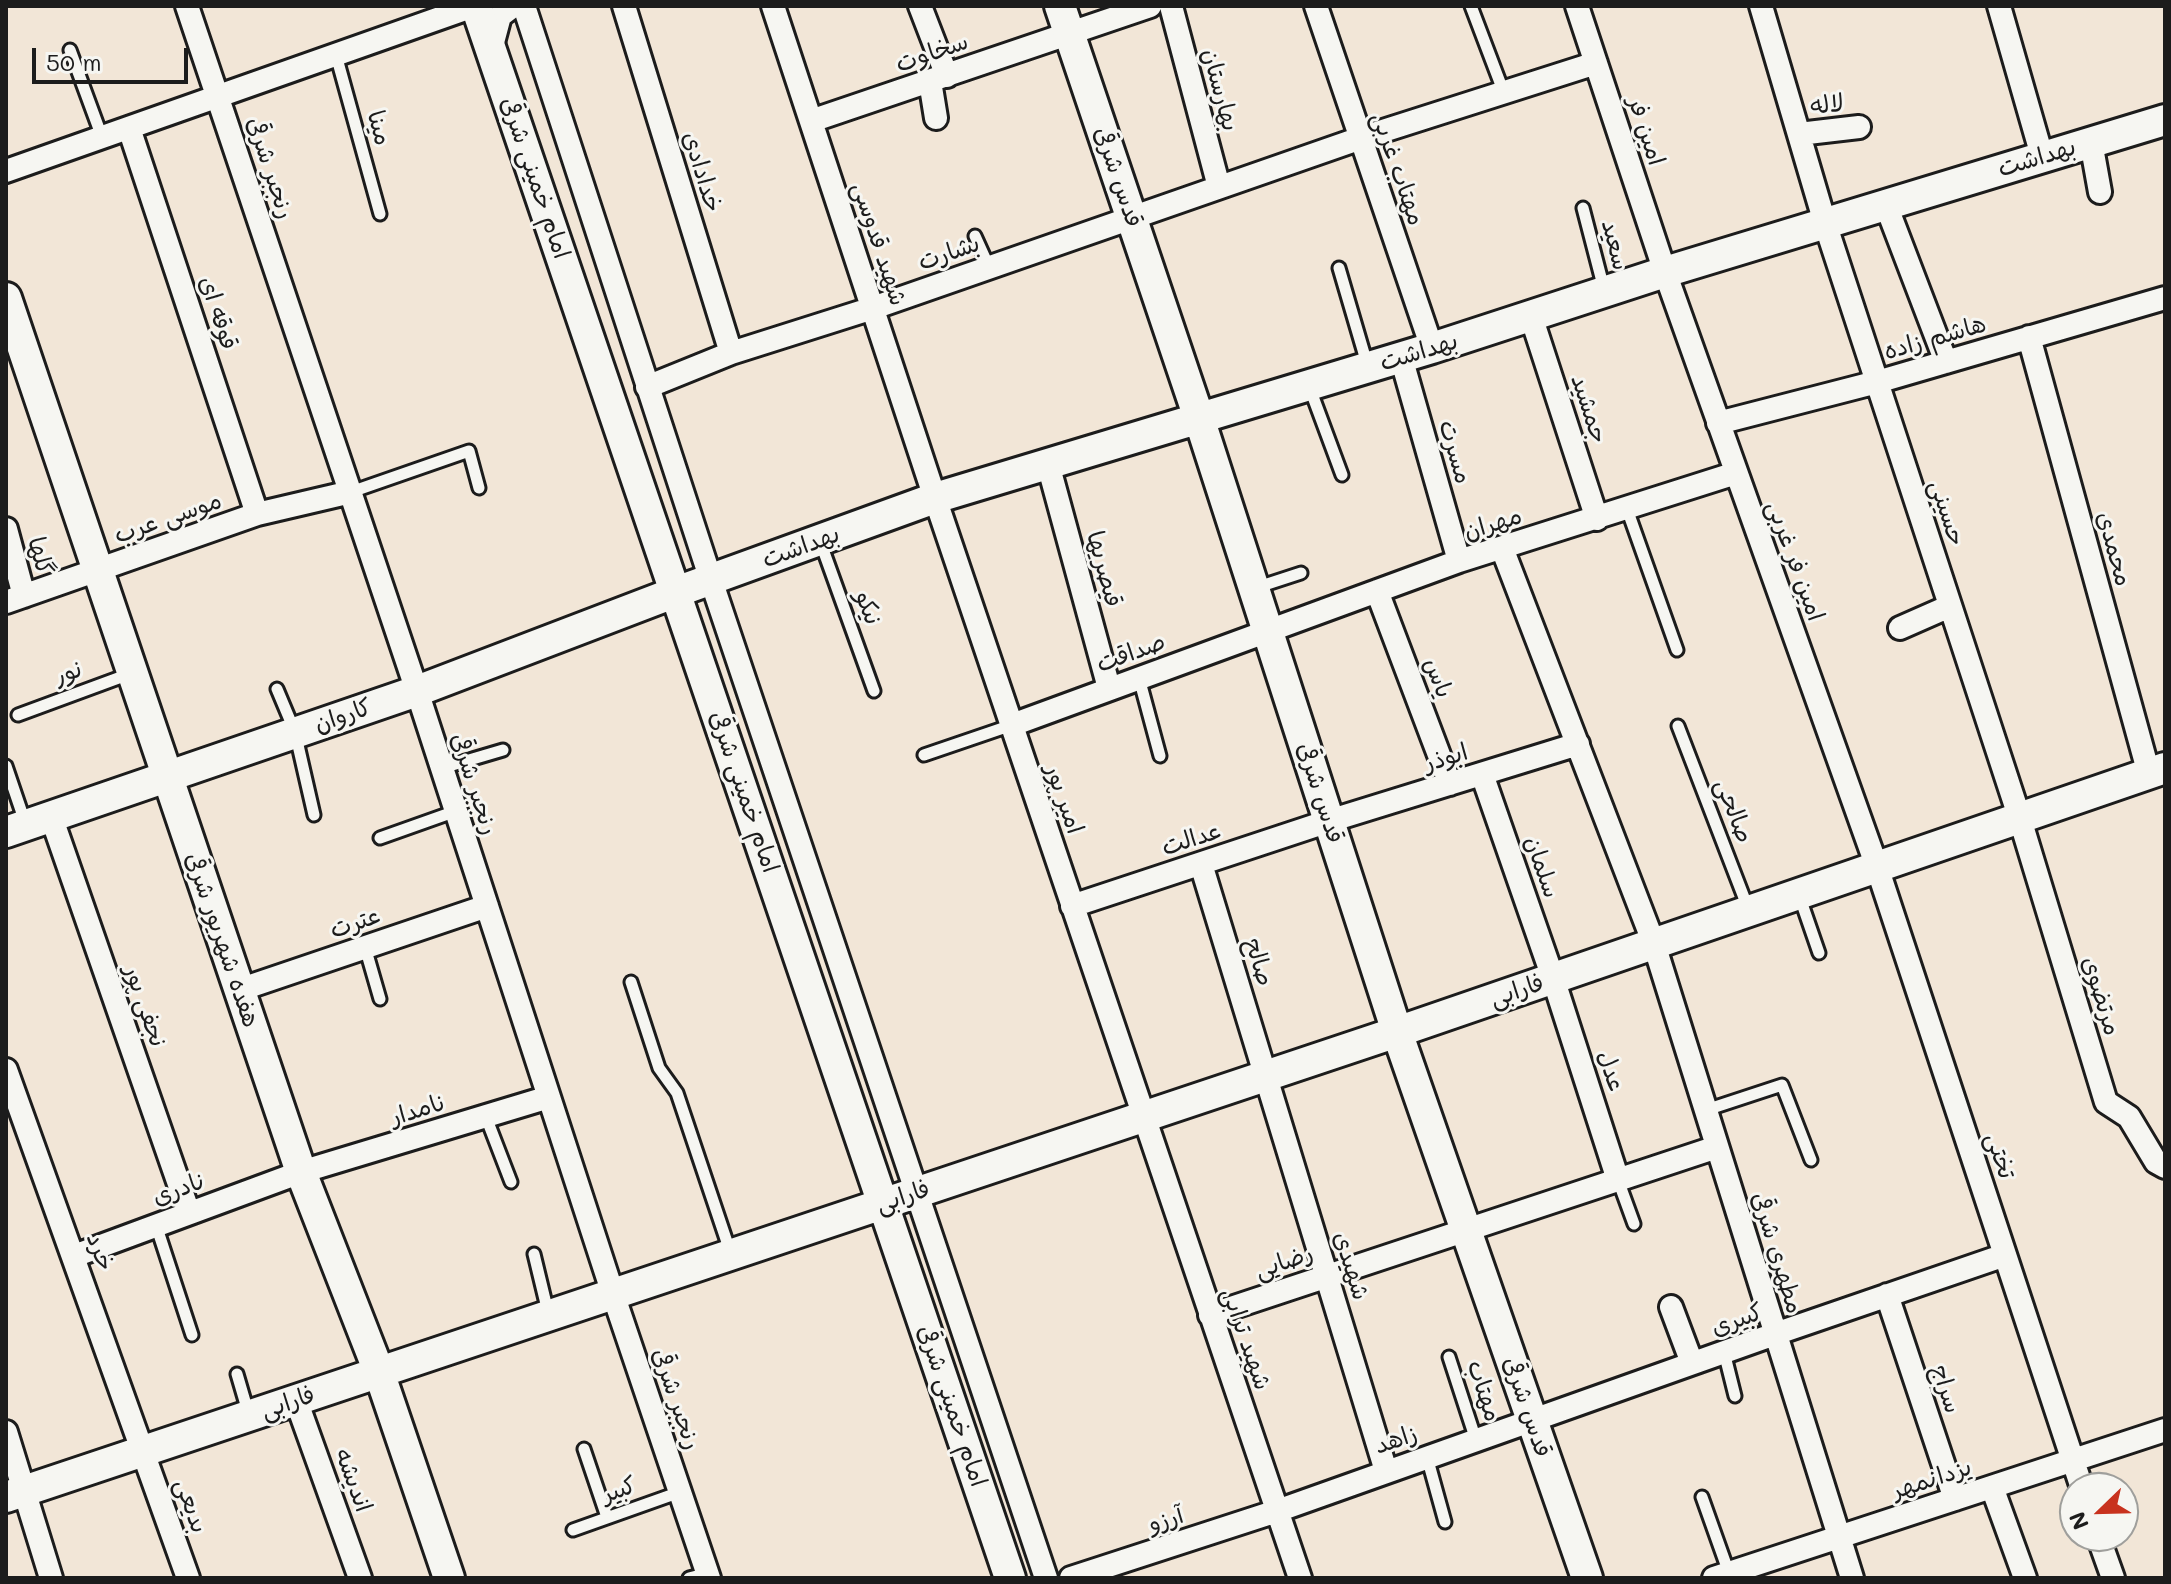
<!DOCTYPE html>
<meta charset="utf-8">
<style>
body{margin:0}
#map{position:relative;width:2171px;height:1584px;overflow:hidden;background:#f2e6d7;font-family:Mali,sans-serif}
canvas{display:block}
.frame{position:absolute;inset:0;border:8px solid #1c1c1c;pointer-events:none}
.north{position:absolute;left:2059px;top:1472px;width:80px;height:80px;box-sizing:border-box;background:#f6f6f2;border:2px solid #9f9f9c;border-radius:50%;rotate:247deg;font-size:22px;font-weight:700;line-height:32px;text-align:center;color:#1c1c1c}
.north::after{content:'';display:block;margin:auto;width:28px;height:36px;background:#c8321e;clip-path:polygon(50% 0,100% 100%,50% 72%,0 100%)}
.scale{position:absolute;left:32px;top:48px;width:156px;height:36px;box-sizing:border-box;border:4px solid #1c1c1c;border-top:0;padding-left:10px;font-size:24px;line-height:28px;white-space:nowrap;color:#1c1c1c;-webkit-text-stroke:6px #f6f6f2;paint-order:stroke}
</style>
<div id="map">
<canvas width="2171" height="1584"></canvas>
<div class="frame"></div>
<div class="north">N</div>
<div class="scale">50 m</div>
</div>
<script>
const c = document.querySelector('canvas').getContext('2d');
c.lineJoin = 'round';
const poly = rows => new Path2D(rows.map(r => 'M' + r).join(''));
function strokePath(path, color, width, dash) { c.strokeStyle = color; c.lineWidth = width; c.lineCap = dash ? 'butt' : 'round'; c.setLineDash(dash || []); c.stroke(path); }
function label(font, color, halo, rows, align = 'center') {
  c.font = font + ' Mali,"Playpen Sans Arabic",sans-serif'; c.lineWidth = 6; c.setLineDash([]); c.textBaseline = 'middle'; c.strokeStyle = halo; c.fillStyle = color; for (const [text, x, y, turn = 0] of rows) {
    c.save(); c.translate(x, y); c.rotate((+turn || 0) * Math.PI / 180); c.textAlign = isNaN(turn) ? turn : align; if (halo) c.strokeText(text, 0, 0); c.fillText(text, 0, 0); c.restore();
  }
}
const lane = poly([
 [1471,6,1504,93],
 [70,50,102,137],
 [336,55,380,214],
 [1583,208,1604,289],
 [975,236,989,267],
 [1339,268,1368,367],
 [1309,386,1342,475],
 [351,492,469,451,479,488],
 [1627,509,1677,650],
 [820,541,874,691],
 [1255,588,1301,573],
 [1139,678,1160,756],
 [277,689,295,732,314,815],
 [18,715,132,673],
 [1678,726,1748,908],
 [924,755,1012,725],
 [6,766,25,822],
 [442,768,503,750],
 [380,838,456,811],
 [1799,895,1819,953],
 [365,947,380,999],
 [631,982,659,1068,677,1093,731,1254],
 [1706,1110,1782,1085,1811,1160],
 [486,1117,511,1182],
 [1618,1180,1634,1224],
 [156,1225,192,1335],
 [534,1254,548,1312],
 [1724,1352,1735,1396],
 [1449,1357,1476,1440],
 [237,1374,249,1415],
 [584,1449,607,1517],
 [1427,1457,1445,1522],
 [1702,1497,1729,1573],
 [573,1530,680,1492],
 [689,1578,708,1573]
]);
const street = poly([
 [187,6,417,691,613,1294,709,1578],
 [524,6,711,580,1046,1578],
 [624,6,731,353],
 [773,6,935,498,1300,1578],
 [920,6,947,76],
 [1171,6,1219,187],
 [1316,6,1432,348],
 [1577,6,1665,272,1877,867,2082,1488],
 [1761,6,1825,223,2020,819,2106,1102,2129,1117,2156,1162,2165,1167],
 [1999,6,2042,156],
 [491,50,500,16,513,6],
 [930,81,936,118],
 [811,121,1150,6],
 [129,128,257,514],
 [1799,134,1859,127],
 [2091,142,2100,192],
 [6,171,474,6],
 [1886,205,1946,362],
 [1531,316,1597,519],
 [2029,337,2149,774],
 [1401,357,1459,561],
 [647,387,731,353,873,308,1361,138,1596,63],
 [1718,423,1877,382,2165,298],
 [1048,464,1109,688],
 [6,529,24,596],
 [1502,548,1654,944,1852,1578],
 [1377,591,1450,784],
 [6,602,257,514,351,492],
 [1900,628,1950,606],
 [1012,725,1459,561,1736,473],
 [1482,774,1553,978,1618,1180],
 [51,816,189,1213],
 [1201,864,1386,1471],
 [1072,906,1329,821,1578,744],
 [239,990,487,906],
 [6,1070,188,1578],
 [74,1256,301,1172,549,1097],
 [1887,1295,1955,1499],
 [1671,1307,1692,1363],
 [1210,1315,1717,1147],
 [296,1400,360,1578],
 [6,1432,51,1578],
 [1992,1487,2025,1578],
 [2098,1536,2113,1578],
 [1071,1578,1277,1511,1775,1334,2005,1255],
 [1714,1578,2165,1430]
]);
const secondary = poly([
 [476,6,1010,1578],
 [1060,6,1199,418,1397,1032,1587,1578],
 [6,298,301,1172,379,1372,449,1578],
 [6,832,417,691,676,592,935,498,1432,348,1665,272,2165,120],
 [6,1497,1397,1032,2165,768]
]);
const streetNames = [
 ["سخاوت",932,53,-19],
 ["بهارستان",1220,90,75],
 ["لاله",1827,105,-6],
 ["مینا",379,128,75],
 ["امین فر",1646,131,72],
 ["بهداشت",2037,158,-17],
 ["رنجبر شرقی",270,168,72],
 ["مهتاب غربی",1398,169,71],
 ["خدادادی",702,172,73],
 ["قدس شرقی",1118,177,71],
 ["امام خمینی شرقی",535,178,71],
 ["شهید قدوسی",879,244,72],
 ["سعید",1615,245,76],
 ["بشارت",949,253,-19],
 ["قوقه ای",218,313,72],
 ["هاشم زاده",1935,338,-16],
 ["بهداشت",1419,352,-17],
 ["جمشید",1589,409,72],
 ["مسرت",1455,452,74],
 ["حسینی",1947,513,72],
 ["موسی عرب",168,518,-19],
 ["مهران",1493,524,-17],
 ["بهداشت",801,547,-20],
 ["محمدی",2114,549,75],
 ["گلها",40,556,75],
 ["امین فر غربی",1795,561,70],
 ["قیصریها",1104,569,75],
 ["نیکو",868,608,70],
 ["صداقت",1131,653,-20],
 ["نور",68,673,-20],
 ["یاس",1438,678,69],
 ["کاروان",343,716,-19],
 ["ابوذر",1446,758,-17],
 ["رنجبر شرقی",474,784,72],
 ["امام خمینی شرقی",744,792,71],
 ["قدس شرقی",1320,793,72],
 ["امیر پور",1064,799,71],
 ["صالحی",1734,811,69],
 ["عدالت",1192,839,-18],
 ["سلمان",1542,867,71],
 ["عترت",355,923,-19],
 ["هفده شهریور شرقی",222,940,71],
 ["صالح",1259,962,73],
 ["فارابی",1517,991,-19],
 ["مرتضوی",2101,996,73],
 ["نجفی پور",145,1006,71],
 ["عدل",1611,1071,72],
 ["نامدار",418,1110,-17],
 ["تختی",2000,1156,72],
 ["نادری",179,1189,-20],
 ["فارابی",903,1197,-19],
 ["خرد",100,1252,70],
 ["مطهری شرقی",1777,1253,73],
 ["رضایی",1284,1262,-19],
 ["شهیدی",1351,1266,73],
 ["کبیری",1737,1320,-20],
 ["شهید ترابی",1246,1339,71],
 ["سراج",1946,1389,72],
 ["مهتاب",1484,1391,72],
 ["رنجبر شرقی",676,1399,71],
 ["فارابی",288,1403,-19],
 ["امام خمینی شرقی",952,1406,71],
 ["قدس شرقی",1527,1407,71],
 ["زاهد",1396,1440,-19],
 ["یزدانمهر",1932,1479,-18],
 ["اندیشه",353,1480,70],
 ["کبیر",619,1490,-19],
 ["بدیعی",191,1506,71],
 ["آرزو",1166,1520,-18]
];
strokePath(lane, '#1c1c1c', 17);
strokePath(street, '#1c1c1c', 28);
strokePath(secondary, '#1c1c1c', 36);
strokePath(lane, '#f6f6f2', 11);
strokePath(street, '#f6f6f2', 22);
strokePath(secondary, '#f6f6f2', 30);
label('24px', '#1c1c1c', '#f6f6f2', streetNames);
</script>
